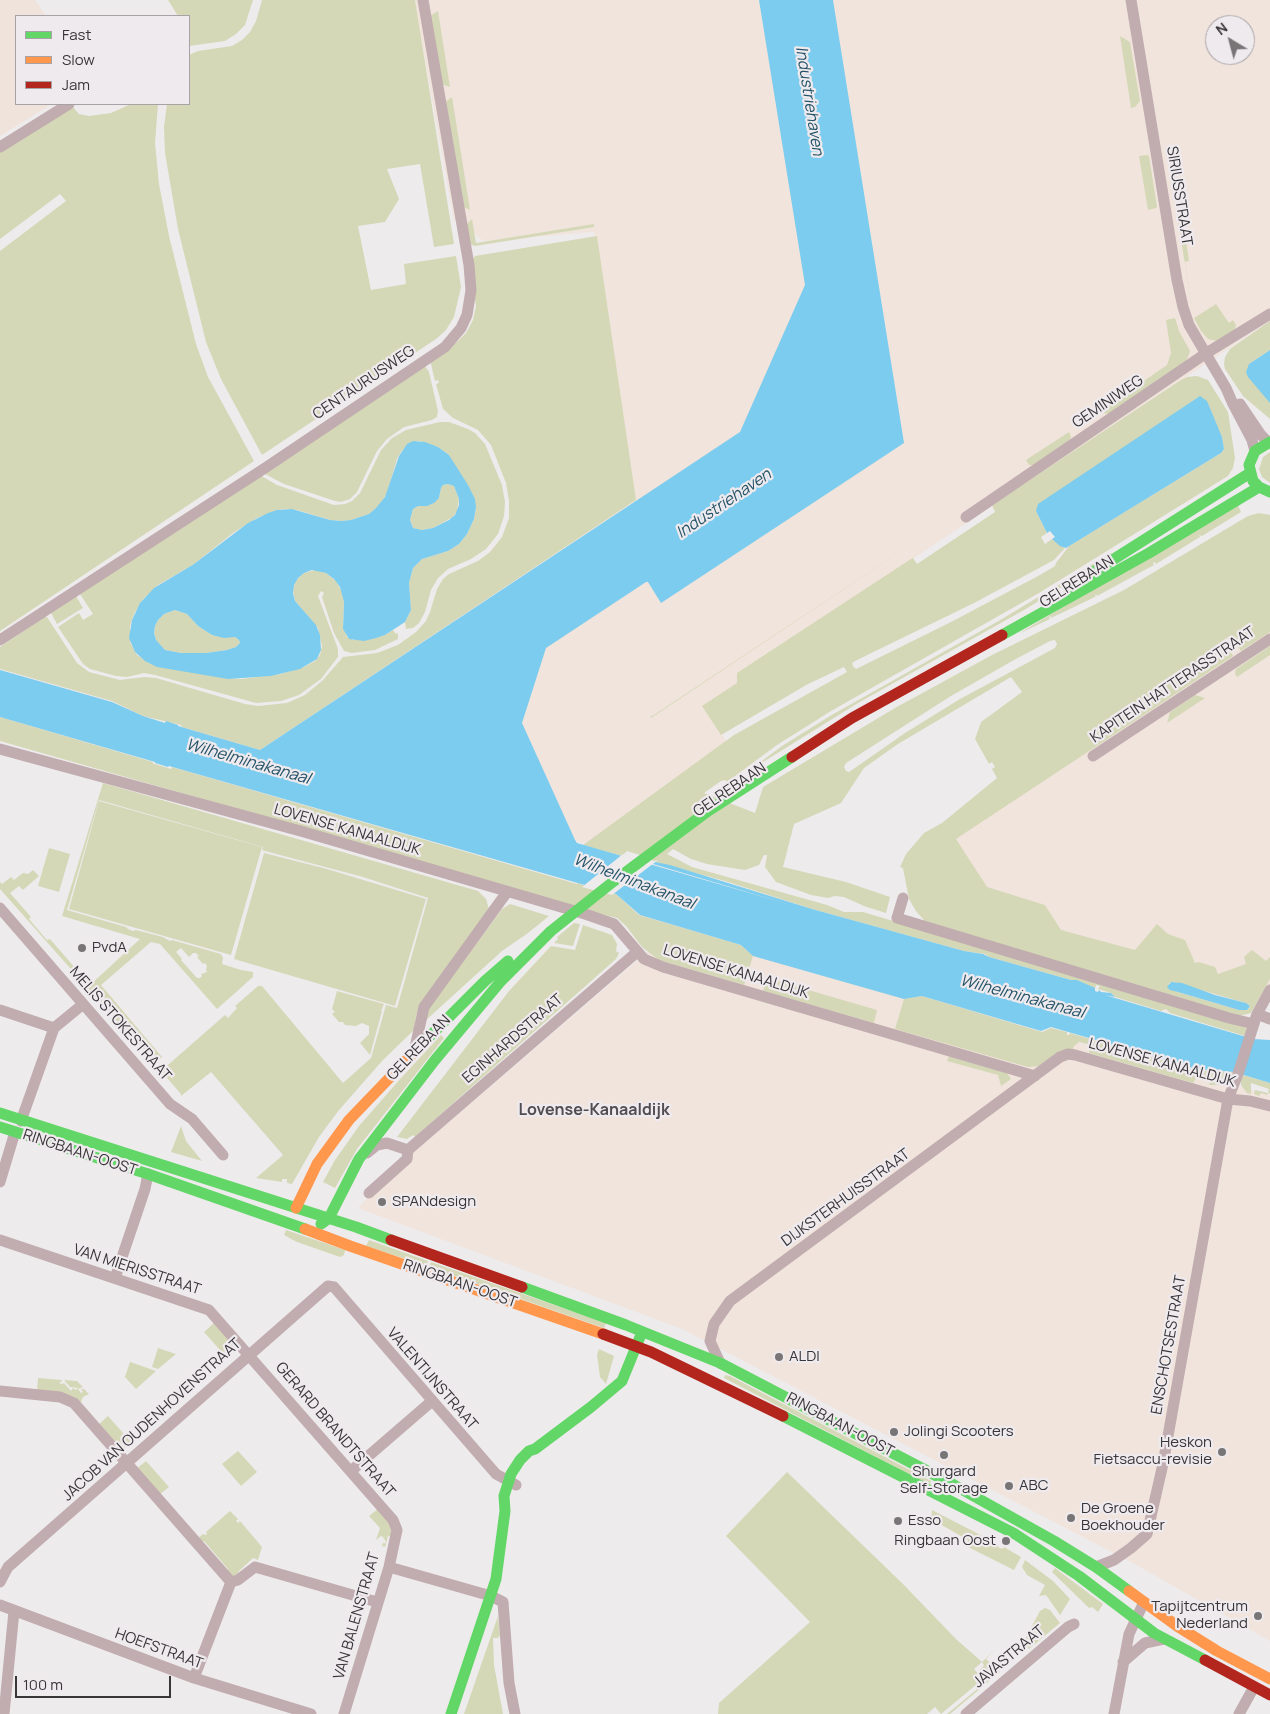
<!DOCTYPE html>
<style>
body{margin:0}
#map{position:relative;width:1270px;height:1714px;overflow:hidden;background:#eeebed;font-family:Manrope,sans-serif}
canvas{display:block}
.legend{position:absolute;left:15px;top:15px;width:175px;height:90px;box-sizing:border-box;background:#efeaee;border:1px solid #a6a2a5;margin:0;padding:6px 9px;list-style:none;font-size:15px;color:#383638}
.legend li{display:flex;align-items:center;gap:10px;height:25px}
.legend b{width:25px;border:1px solid #a6a2a5}
.north{position:absolute;left:1205px;top:15px;width:50px;height:50px;box-sizing:border-box;background:#efeaee;border:1px solid #a6a2a5;border-radius:50%;rotate:323deg;font-size:14px;font-weight:700;line-height:20px;text-align:center;color:#383638}
.north::after{content:'';display:block;margin:auto;width:18px;height:22px;background:#787577;clip-path:polygon(50% 0,100% 100%,50% 72%,0 100%)}
.scale{position:absolute;left:15px;top:1676px;width:156px;height:22px;box-sizing:border-box;border:2px solid #383638;border-top:0;padding-left:6px;font-size:15px;line-height:18px;white-space:nowrap;color:#383638;-webkit-text-stroke:4px #efeaee;paint-order:stroke}
</style>
<div id="map">
<canvas width="1270" height="1714"></canvas>
<ul class="legend">
<li><b style="height:6px;background:#63d668"></b>Fast</li>
<li><b style="height:6px;background:#ff974d"></b>Slow</li>
<li><b style="height:6px;background:#b3261e"></b>Jam</li>
</ul>
<div class="north">N</div>
<div class="scale">100 m</div>
</div>
<script>
const c = document.querySelector('canvas').getContext('2d');
c.lineJoin = 'round';
function fill(path, color) { c.fillStyle = color; c.fill(path, 'evenodd'); }
const poly = rows => new Path2D(rows.map(r => 'M' + r).join(''));
function strokePath(path, color, width, dash) { c.strokeStyle = color; c.lineWidth = width; c.lineCap = dash ? 'butt' : 'round'; c.setLineDash(dash || []); c.stroke(path); }
function label(font, color, halo, rows, align = 'center') {
  c.font = font + ' Manrope,sans-serif'; c.lineWidth = 4.5; c.setLineDash([]); c.textBaseline = 'middle'; c.strokeStyle = halo; c.fillStyle = color; for (const [text, x, y, turn = 0] of rows) {
    c.save(); c.translate(x, y); c.rotate((+turn || 0) * Math.PI / 180); c.textAlign = isNaN(turn) ? turn : align; if (halo) c.strokeText(text, 0, 0); c.fillText(text, 0, 0); c.restore();
  }
}
const industrial = poly([
 [414,0,765,0,813,289,744,439,637,508,594,232,484,241,454,220],
 [827,0,1270,0,1270,321,740,674,740,683,704,707,727,742,586,843,574,841,507,715,539,640,897,439],
 [1215,25,1245,25,1245,55,1215,55],
 [1270,627,1270,998,1059,931,987,889,953,839,1230,634],
 [672,931,1270,1095,1270,1641,1131,1562,682,1329,358,1208,401,1163]
]);
const education = poly([
 [0,0,35,0,46,16,16,16,16,104,52,104,0,136]
]);
const green = poly([
 [168,0,253,0,245,25,236,34,225,41,189,46,189,16,178,16],
 [262,0,415,0,454,244,434,247,420,164,387,169,399,199,385,222,358,226,359,231,371,290,406,284,404,264,456,256,461,287,454,317,446,330,436,339,262,455,221,379,206,342,178,229,165,153,164,127,167,104,189,104,189,55,198,51,232,46,242,40,250,32,256,21],
 [438,11,450,87,441,84,430,16],
 [1120,36,1130,42,1140,101,1135,107,1131,108],
 [452,97,460,147,470,210,461,206,444,103],
 [131,104,158,104,155,143,159,184,169,236,196,344,208,377,254,461,0,631,0,251,66,201,60,194,0,239,0,151,72,106,79,114,89,116,111,113],
 [1147,155,1149,156,1157,207,1156,208,1148,210,1139,156],
 [1173,191,1182,241,1186,241,1189,261,1185,262,1194,318,1216,304,1229,323,1233,320,1236,325,1235,331,1217,341,1208,339,1201,331,1194,318],
 [472,219,476,243,594,224,594,227,475,246,467,243,464,227],
 [597,236,636,500,260,750,182,727,181,725,143,716,112,701,0,669,0,647,44,617,47,617,77,663,89,672,120,680,144,677,156,678,245,704,258,706,287,703,305,695,323,680,343,657,377,653,398,645,416,632,426,621,430,612,437,589,443,579,449,574,478,561,490,552,502,537,509,518,509,501,506,483,491,445,478,430,453,418,443,409,436,384,439,383,438,380,435,381,431,364,431,361,458,341,466,333,473,320,476,306,469,264,475,256],
 [1175,318,1179,331,1190,351,1186,362,1109,414,1104,413,1102,410,1167,365,1171,353,1166,320],
 [1270,321,1270,350,1249,364,1270,403,1270,419,1243,396,1225,369,1224,364,1225,357,1230,349],
 [425,366,429,372,438,411,437,417,432,420,404,427,387,439,377,451,357,492,350,499,341,502,335,501,284,484,265,474],
 [1197,376,1208,380,1228,412,1235,458,1233,468,1228,476,1039,593,831,711,777,745,727,782,725,780,721,781,704,793,755,813,763,787,895,708,992,655,1124,590,1248,516,1259,513,1270,515,1270,632,1241,651,1230,636,1223,640,1233,656,956,839,987,887,1045,905,1061,930,1135,950,1157,924,1168,934,1185,940,1195,963,1199,962,1215,967,1218,974,1246,964,1244,957,1252,950,1266,961,1270,957,1270,979,1251,1013,1239,1016,929,926,916,911,909,899,903,868,900,867,906,854,924,833,942,823,997,778,992,769,995,767,992,762,989,764,975,739,981,722,1022,692,1011,677,898,744,864,768,841,803,794,824,783,867,846,882,890,897,886,913,864,906,844,897,835,896,828,898,811,895,776,882,765,867,767,855,764,855,759,865,745,870,707,864,691,859,673,849,667,854,692,867,827,905,844,912,863,912,1237,1024,1247,1028,1245,1036,1170,1013,1166,1009,1161,1011,1115,997,1111,993,1098,989,1100,986,1096,985,1095,989,1077,980,1071,980,989,957,985,954,964,951,812,909,725,881,655,862,650,858,627,851,624,854,625,857,583,845,734,735,847,672,844,667,808,684,721,735,702,706,737,683,737,673,911,559,913,558,917,564,995,512,992,505,1181,380,1187,377],
 [1197,398,1222,437,1224,449,1221,453,1069,546,1056,563,1055,566,1040,575,951,622,856,669,853,666,852,663,855,661,974,603,1054,560,1065,548,1052,539,1045,544,1041,537,1047,533,1036,511],
 [1055,640,1057,644,1055,648,960,699,905,733,852,770,849,772,846,771,844,767,846,763,951,696,1014,660,1050,641],
 [1173,982,1246,1003,1250,1006,1247,1010,1239,1010,1178,992,1168,988,1169,983],
 [440,422,449,422,468,429,475,433,485,444,502,485,505,502,504,516,498,534,486,549,471,559,448,569,438,578,431,590,425,612,419,623,413,628,405,629,406,628,405,622,411,610,409,583,413,568,422,559,448,551,459,544,467,534,474,519,476,507,449,455,438,447,419,441,408,444,401,452,397,459,387,493,380,505,369,514,351,520,341,521,330,520,297,510,287,509,277,510,257,518,233,533,194,564,158,585,143,599,134,614,130,626,130,642,137,655,151,664,226,678,241,679,281,674,304,667,315,661,320,655,322,646,318,628,295,601,293,590,296,580,304,573,315,570,326,573,336,581,343,593,344,602,343,626,347,637,354,640,367,640,385,635,393,630,396,634,398,633,398,639,375,650,352,653,344,651,334,633,322,597,324,593,321,591,318,596,338,649,338,657,321,679,299,695,281,701,256,703,155,675,144,673,127,677,116,676,90,669,83,664,58,627,79,613,83,620,93,614,80,594,260,475,277,485,334,505,345,504,352,501,360,493,381,450,392,438,406,430],
 [1069,432,1071,436,1070,440,1033,465,1029,465,1026,460],
 [1270,452,1270,483,1262,477,1259,469,1263,457],
 [448,484,454,486,459,499,457,511,453,517,433,528,422,530,413,528,410,520,413,509,418,506,432,504,439,498,441,488,443,485],
 [1237,503,1241,512,1202,536,1199,535,1200,537,1156,564,1155,562,1153,563,1154,565,1097,596,1096,594,1095,597,1051,618,1051,616,1049,617,1050,619,1018,634],
 [916,541,651,718,650,717,654,715],
 [1111,553,1113,556,1024,610,858,703,747,772,782,746,830,716,1002,619],
 [76,596,83,608,57,624,51,613],
 [175,610,187,614,198,626,212,635,235,637,239,640,240,643,236,647,227,650,206,653,181,653,165,650,157,643,154,633,155,626,158,620,164,614],
 [1270,646,1270,655,1237,677,1235,674,1236,669],
 [1195,695,1205,698,1167,723,1170,712],
 [0,717,153,762,152,763,171,769,172,767,577,884,577,883,616,894,639,915,741,945,753,956,744,985,659,960,642,947,626,926,617,918,568,906,557,903,557,901,270,818,269,820,262,818,262,816,0,741],
 [103,783,478,891,486,899,489,909,419,1008,416,1016,414,1030,383,1060,339,1110,319,1137,292,1184,287,1183,287,1179,282,1179,282,1182,256,1178,283,1155,211,1072,181,1096,181,1094,161,1071,225,1015,228,1018,237,1008,235,1006,258,986,262,986,343,1083,371,1058,386,1005,397,1008,428,898,363,877,265,851,262,850,263,847,99,800,67,910,126,927,128,929,133,931,136,930,163,937,170,941,172,940,221,954,223,958,222,964,241,970,253,972,253,977,217,1009,160,944,151,942,101,985,162,1057,155,1064,0,889,0,882,2,884,11,877,14,880,23,873,28,874,33,870,39,876,23,890,19,886,10,893,31,917,29,919,34,925,47,940,50,939,90,985,140,939,62,916],
 [181,948,189,957,193,953,196,953,199,956,197,957,203,964,205,963,207,966,206,970,207,972,201,974,202,976,200,978,197,978,181,960,182,959,176,952],
 [99,801,262,847,231,955,69,909],
 [49,848,70,854,59,892,38,886],
 [264,853,327,869,426,899,395,1006,234,959],
 [510,904,549,916,528,933,502,951,425,1021,425,1013,502,909],
 [574,923,580,924,573,946,554,943,558,939,557,937],
 [583,925,612,935,617,944,616,951,619,953,616,959,415,1137,413,1135,407,1139,397,1137,509,991,551,946,575,950],
 [767,978,877,1010,874,1023,763,991],
 [337,991,384,1004,381,1011,382,1011,370,1055,360,1043,369,1034,369,1026,362,1023,356,1026,345,1025,343,1022,339,1022,332,1014,335,1012,332,1009],
 [922,996,1042,1032,1051,1028,1067,1032,1067,1035,1069,1035,1070,1033,1196,1070,1235,1072,1229,1081,1224,1085,1209,1085,1211,1078,1199,1074,1193,1083,1089,1053,1091,1045,1079,1042,1074,1046,1073,1049,1062,1050,1040,1066,1028,1067,895,1029,904,999],
 [441,1035,444,1038,357,1149,335,1188,323,1182,335,1160,359,1126,401,1078],
 [949,1056,1007,1073,1011,1079,1001,1086,998,1075,947,1061],
 [1243,1075,1270,1083,1270,1094,1268,1093,1267,1095,1261,1093,1259,1096,1254,1094,1255,1090,1268,1093,1269,1089,1251,1083,1251,1094,1247,1093,1241,1085,1241,1077,1243,1078,1242,1076],
 [181,1126,186,1141,202,1161,171,1152],
 [286,1230,345,1250,344,1255,340,1257,297,1242,284,1235],
 [369,1240,428,1261,427,1266,366,1246],
 [431,1262,606,1323,604,1328,429,1267],
 [215,1322,238,1348,227,1358,204,1332],
 [158,1348,176,1354,158,1369,152,1367],
 [599,1349,614,1356,606,1384,600,1377,597,1355],
 [130,1362,156,1371,136,1389,125,1377],
 [725,1375,730,1376,931,1481,930,1485,724,1378],
 [38,1378,62,1380,62,1381,59,1383,62,1384,64,1383,71,1391,73,1388,76,1390,78,1388,70,1387,64,1380,77,1381,83,1387,78,1389,81,1393,83,1392,81,1389,84,1389,89,1394,83,1397,81,1402,37,1391],
 [108,1416,131,1442,121,1451,98,1425],
 [238,1451,257,1472,241,1486,222,1464],
 [146,1461,169,1487,159,1495,136,1469],
 [787,1472,902,1583,956,1639,982,1662,994,1650,986,1659,1000,1672,950,1714,947,1714,987,1681,980,1670,984,1665,982,1662,974,1669,983,1679,941,1714,935,1707,927,1714,718,1714,719,1703,810,1622,726,1536],
 [379,1508,391,1522,393,1537,388,1536,385,1547,382,1546,383,1542,384,1544,386,1542,383,1537,381,1536,376,1540,380,1528,369,1516],
 [932,1510,998,1544,998,1547,1002,1549,1004,1547,1021,1557,1014,1570,966,1546,968,1540,931,1519],
 [230,1511,238,1519,236,1521,238,1523,240,1521,262,1547,258,1560,253,1558,238,1572,239,1574,234,1576,226,1572,228,1569,204,1541,201,1543,197,1539,203,1534,206,1535,207,1534,206,1532],
 [1025,1560,1053,1581,1070,1599,1060,1615,1046,1595,1039,1596,1045,1585,1027,1575,1022,1567],
 [1055,1568,1103,1604,1098,1612,1092,1607,1089,1608,1052,1572],
 [1045,1608,1050,1610,1060,1623,1029,1649,1025,1643,1025,1639,1040,1611],
 [498,1616,500,1635,498,1638,493,1638,494,1665,503,1714,464,1714]
]);
const water = poly([
 [759,0,833,0,904,443,661,603,648,582,646,582,546,648,522,723,575,840,577,843,791,905,653,864,655,862,670,865,812,909,964,951,983,954,989,957,1071,980,1077,980,1095,988,1095,991,1098,992,1099,990,1101,992,1111,993,1115,997,1105,995,1253,1039,1270,1040,1270,1083,1234,1072,1196,1069,1051,1027,1041,1031,922,996,904,999,753,956,741,945,640,915,616,894,169,766,168,767,155,763,155,762,0,717,0,670,112,702,143,716,165,723,166,721,178,725,178,726,260,750,740,432,805,285],
 [1270,350,1270,403,1248,377,1246,372,1249,364],
 [1200,396,1207,401,1222,437,1224,449,1221,453,1066,548,1060,546,1052,539,1055,537,1050,531,1047,533,1036,511,1038,504],
 [413,441,425,442,438,447,449,455,468,485,475,499,476,507,474,519,467,534,459,544,448,551,422,559,413,568,409,583,411,610,405,622,385,635,376,638,364,641,349,639,343,629,344,602,340,587,334,579,326,573,312,570,304,573,298,578,294,585,293,593,295,601,316,625,320,635,321,650,317,659,300,669,271,676,228,679,157,667,145,661,135,652,129,638,132,620,140,603,154,588,194,564,248,523,268,513,277,510,292,509,330,520,341,521,351,520,369,514,376,508,385,497,399,456,407,444],
 [448,484,454,486,459,499,459,505,455,515,449,520,433,528,422,530,413,528,410,520,413,509,418,506,427,506,434,503,439,498,441,488,443,485],
 [175,610,187,614,198,626,212,635,224,638,235,637,239,640,240,643,236,647,227,650,206,653,181,653,165,650,156,640,154,633,155,626,158,620,164,614],
 [1171,982,1182,983,1215,995,1246,1003,1250,1006,1247,1010,1239,1010,1178,992,1170,990,1167,987]
]);
const pier = poly([
 [623,854,651,862,658,860,612,895,582,887]
]);
const street = poly([
 [1131,0,1177,280,1183,307,1189,325,1226,388,1233,404,1252,440,1255,451],
 [0,147,69,104],
 [1240,404,1261,435,1269,443],
 [966,517,1205,354,1270,314],
 [0,640,265,468,445,347,461,328,467,315,471,290,469,265,423,0],
 [0,749,304,832,585,914,614,924,644,959,663,967,1035,1076],
 [1093,756,1270,639],
 [903,898,897,918,1229,1018,1254,1024],
 [0,908,170,1104,192,1119,223,1155],
 [0,1010,54,1028],
 [1257,1014,1270,1019],
 [414,1052,424,1007,507,892],
 [21,1121,54,1028,82,1005],
 [367,1153,377,1145,387,1143,408,1150],
 [0,1182,15,1132],
 [369,1193,407,1159,408,1150,637,952],
 [0,1240,209,1310,393,1520,397,1530,389,1567,344,1714],
 [115,1278,145,1189,148,1174],
 [720,1363,710,1341,714,1324,730,1301,1060,1057,1068,1054,1075,1055,1228,1099,1250,1101,1270,1106],
 [0,1391,60,1397,74,1403,231,1582,238,1580,255,1567,377,1602],
 [351,1471,432,1401],
 [389,1567,491,1596,503,1602,509,1683,515,1714],
 [1096,1567,1114,1560,1131,1548,1147,1534,1163,1464,1228,1099,1238,1074,1257,1014,1270,990],
 [0,1582,8,1567,328,1286,334,1287,496,1474,516,1485],
 [0,1605,194,1678,311,1714],
 [1123,1662,1145,1643,1164,1639],
 [194,1678,231,1582],
 [4,1714,14,1611],
 [966,1714,1068,1627,1074,1624],
 [1114,1714,1129,1634,1144,1602],
 [1239,1714,1254,1687]
]);
const fast = poly([
 [1270,442,1255,451,1249,465,1253,481,1259,487,1270,492],
 [1084,578,1250,473],
 [1002,635,1149,553,1259,487],
 [422,1044,485,981,508,961],
 [0,1113,356,1227,391,1240],
 [0,1127,148,1174,305,1229],
 [321,1224,329,1218,359,1159,435,1060,501,981,551,931,614,881,708,811,792,757],
 [522,1287,626,1325,720,1363,954,1485,1054,1541,1096,1567,1129,1591],
 [783,1416,1015,1534,1079,1576,1154,1633,1205,1660],
 [451,1714,496,1579,505,1511,504,1496,511,1474,520,1460,529,1451,535,1449,591,1407,622,1381,640,1337]
]);
const slow = poly([
 [296,1208,317,1164,349,1120,422,1044],
 [305,1229,350,1246,603,1334],
 [1129,1591,1177,1626,1217,1651,1270,1679]
]);
const jam = poly([
 [792,757,852,718,1002,635],
 [391,1240,522,1287],
 [603,1334,651,1352,783,1416],
 [1205,1660,1270,1695]
]);
const markers = [
 [82,948,5,"#787577"],
 [382,1202,5,"#787577"],
 [779,1357,5,"#787577"],
 [894,1432,5,"#787577"],
 [1222,1452,5,"#787577"],
 [944,1455,5,"#787577"],
 [1009,1486,5,"#787577"],
 [1071,1518,5,"#787577"],
 [898,1521,5,"#787577"],
 [1006,1541,5,"#787577"],
 [1258,1616,5,"#787577"]
];
const streetNames = [
 ["SIRIUSSTRAAT",1179,196,81],
 ["CENTAURUSWEG",364,383,-34],
 ["GEMINIWEG",1108,402,-34],
 ["GELREBAAN",1077,582,-32],
 ["KAPITEIN HATTERASSTRAAT",1173,685,-34],
 ["GELREBAAN",730,790,-34],
 ["LOVENSE KANAALDIJK",347,830,16],
 ["LOVENSE KANAALDIJK",736,972,17],
 ["MELIS STOKESTRAAT",120,1024,49],
 ["EGINHARDSTRAAT",513,1039,-41],
 ["GELREBAAN",419,1048,-46],
 ["LOVENSE KANAALDIJK",1162,1063,15],
 ["RINGBAAN-OOST",80,1153,18],
 ["DIJKSTERHUISSTRAAT",846,1198,-36],
 ["VAN MIERISSTRAAT",137,1270,18],
 ["RINGBAAN-OOST",460,1284,19],
 ["ENSCHOTSESTRAAT",1169,1345,-80],
 ["VALENTIJNSTRAAT",432,1379,49],
 ["JACOB VAN OUDENHOVENSTRAAT",152,1420,-42],
 ["RINGBAAN-OOST",840,1425,28],
 ["GERARD BRANDTSTRAAT",335,1430,49],
 ["VAN BALENSTRAAT",357,1616,-74],
 ["HOEFSTRAAT",159,1649,20],
 ["JAVASTRAAT",1009,1657,-40]
];
const poiNames = [
 ["PvdA",92,948],
 ["SPANdesign",392,1202],
 ["ALDI",789,1357],
 ["Jolingi Scooters",904,1432],
 ["Heskon",1212,1443,"right"],
 ["Fietsaccu-revisie",1212,1460,"right"],
 ["Shurgard",944,1472,"center"],
 ["Self-Storage",944,1489,"center"],
 ["ABC",1019,1486],
 ["De Groene",1081,1509],
 ["Boekhouder",1081,1526],
 ["Esso",908,1521],
 ["Ringbaan Oost",996,1541,"right"],
 ["Tapijtcentrum",1248,1607,"right"],
 ["Nederland",1248,1624,"right"]
];
const waterNames = [
 ["Industriehaven",809,101,81],
 ["Industriehaven",724,504,-34],
 ["Wilhelminakanaal",248,762,16],
 ["Wilhelminakanaal",634,882,21],
 ["Wilhelminakanaal",1022,997,15]
];
const neighbourhoodNames = [
 ["Lovense-Kanaaldijk",594,1111]
];
fill(industrial, '#f0e4dc');
fill(education, '#f0e3dc');
fill(green, '#d5d8b6');
fill(water, '#7bccee');
fill(pier, '#eeebed');
strokePath(street, '#c1acb0', 11);
strokePath(fast, '#63d668', 11);
strokePath(slow, '#ff974d', 11);
strokePath(jam, '#b3261e', 11);
for (const [x, y, r, color] of markers) { const dot = new Path2D(); dot.arc(x, y, r, 0, 2 * Math.PI); c.fillStyle = color; c.fill(dot); strokePath(dot, '#efeaee', 2); }
label('15px', '#383638', '#efeaee', streetNames);
label('15px', '#383638', '#efeaee', poiNames, 'left');
label('italic 16px', '#245468', '#efeaee', waterNames);
label('bold 16px', '#514d51', '#efeaee', neighbourhoodNames);
</script>
